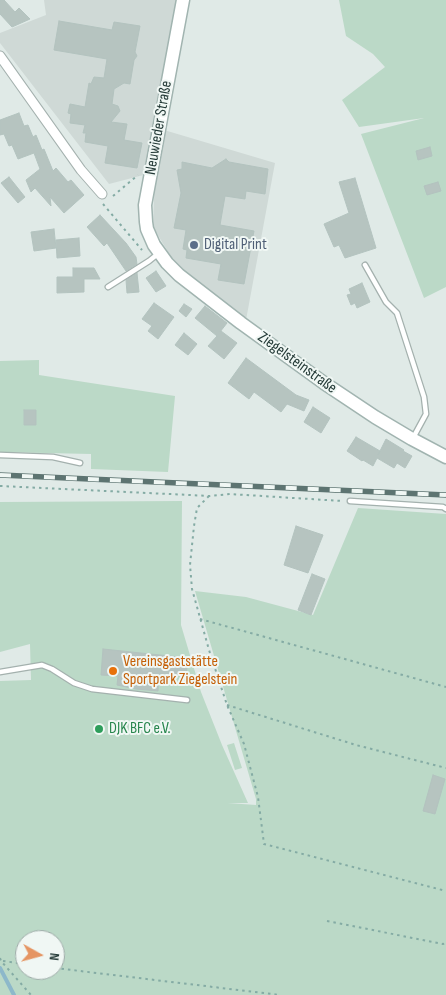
<!DOCTYPE html>
<meta charset="utf-8">
<style>
body{margin:0}
#map{position:relative;width:446px;height:995px;overflow:hidden;background:#e0eae7;font-family:"Sofia Sans Condensed",sans-serif}
canvas{display:block}
.north{position:absolute;left:15px;top:930px;width:50px;height:50px;box-sizing:border-box;background:#f0f7f4;border:1px solid #9eaba8;border-radius:50%;rotate:97deg;font-size:14px;font-weight:700;line-height:20px;text-align:center;color:#233936}
.north::after{content:'';display:block;margin:auto;width:18px;height:22px;background:#e59563;clip-path:polygon(50% 0,100% 100%,50% 72%,0 100%)}
</style>
<div id="map">
<canvas width="446" height="995"></canvas>
<div class="north">N</div>
</div>
<script>
const c = document.querySelector('canvas').getContext('2d');
c.lineJoin = 'round';
function fill(path, color) { c.fillStyle = color; c.fill(path, 'evenodd'); }
const poly = rows => new Path2D(rows.map(r => 'M' + r).join(''));
function strokePath(path, color, width, dash) { c.strokeStyle = color; c.lineWidth = width; c.lineCap = dash ? 'butt' : 'round'; c.setLineDash(dash || []); c.stroke(path); }
function label(font, color, halo, rows, align = 'center') {
  c.font = font + ' "Sofia Sans Condensed",sans-serif'; c.lineWidth = 4; c.setLineDash([]); c.textBaseline = 'middle'; c.strokeStyle = halo; c.fillStyle = color; for (const [text, x, y, turn = 0] of rows) {
    c.save(); c.translate(x, y); c.rotate((+turn || 0) * Math.PI / 180); c.textAlign = isNaN(turn) ? turn : align; if (halo) c.strokeText(text, 0, 0); c.fillText(text, 0, 0); c.restore();
  }
}
const built = poly([
 [44,0,190,0,164,130,275,163,246,320,176,265,153,227,155,172,109,184,0,43,0,33,46,15]
]);
const green = poly([
 [339,0,446,0,446,287,424,298,361,134,424,118,359,127,342,100,385,67,373,54,346,36],
 [39,360,39,375,175,396,168,472,91,469,91,454,0,452,0,361],
 [182,501,181,625,201,692,222,745,248,803,228,803,256,805,256,799,195,591,246,597,313,615,358,508,446,514,446,995,0,995,0,681,31,680,30,644,0,652,0,502],
 [25,940,55,940,55,970,25,970],
 [234,743,242,768,235,770,227,745]
]);
const stream = poly([
 [0,968,14,995]
]);
const building = poly([
 [0,0,4,0,15,12,19,8,30,19,12,27,0,14,0,0],
 [59,21,112,30,114,22,140,26,135,52,137,56,134,60,130,84,124,83,114,89,112,104,118,106,120,111,111,122,127,124,124,140,142,143,137,168,105,163,108,146,85,142,86,133,83,133,85,125,70,123,71,114,68,113,70,104,85,107,89,83,91,84,94,77,104,78,107,59,54,50,59,21],
 [19,113,24,126,28,125,33,137,36,135,42,150,44,149,53,171,56,168,68,182,71,180,84,195,64,213,50,197,51,206,35,188,31,192,26,180,40,169,34,153,18,159,12,145,9,146,4,134,0,135,0,120,19,113],
 [430,147,432,156,418,160,416,151,430,147],
 [226,159,229,162,268,169,265,194,246,191,245,199,225,196,220,225,254,231,244,284,218,280,221,264,186,258,187,250,183,249,186,230,174,228,181,193,177,170,182,169,182,162,212,168,226,159],
 [9,177,25,197,18,203,1,183,9,177],
 [355,178,376,248,345,258,339,245,334,247,324,224,349,213,339,182,355,178],
 [438,182,441,191,427,195,424,186,438,182],
 [100,215,126,243,136,257,137,264,126,271,107,243,104,246,87,227,100,215],
 [54,229,56,248,34,251,31,232,54,229],
 [79,238,80,256,57,258,56,240,79,238],
 [73,268,94,268,100,279,84,279,84,292,57,293,57,277,73,277,73,268],
 [156,271,166,286,156,292,146,278,156,271],
 [137,273,139,292,127,293,126,280,137,273],
 [362,283,370,302,357,308,355,303,351,305,347,295,351,294,349,289,362,283],
 [154,303,174,317,158,339,148,331,152,326,142,319,154,303],
 [184,304,192,309,186,317,179,311,184,304],
 [205,306,227,323,220,332,221,331,237,343,224,359,208,346,217,336,195,318,205,306],
 [184,333,197,344,188,355,175,345,184,333],
 [246,358,296,395,309,400,304,411,287,404,281,412,254,392,249,399,228,383,246,358],
 [313,407,330,418,321,433,304,422,313,407],
 [24,410,36,410,36,425,24,425,24,410],
 [356,437,380,451,378,455,386,439,404,450,403,451,412,456,405,468,397,463,394,468,377,458,373,466,363,460,362,461,347,451,356,437],
 [296,526,323,535,308,573,284,565,296,526],
 [312,574,325,579,311,615,298,610,312,574],
 [103,649,188,658,186,676,159,674,158,691,136,689,117,685,118,676,101,675,103,649],
 [433,775,445,779,435,814,423,811,433,775]
]);
const path = poly([
 [113,196,138,175],
 [103,204,142,250],
 [0,486,190,495,209,496,230,494,342,501],
 [209,496,197,508,194,526,190,565,192,589,209,650,227,705,244,744,258,797,264,844,446,891],
 [200,619,446,687],
 [227,705,356,745,446,768],
 [327,921,443,944,446,943],
 [0,958,1,961,31,995],
 [3,961,25,964],
 [55,968,280,995]
]);
const lane = poly([
 [365,265,386,302,397,313,424,397,426,414,413,438],
 [108,287,149,261,159,253],
 [0,455,53,457,80,463],
 [350,501,443,507,446,509],
 [0,672,42,665,52,669,74,683,92,689,187,700]
]);
const street = poly([
 [0,56,81,170,102,194]
]);
const secondary = poly([
 [183,0,145,205,146,222,147,229,154,245,167,263,179,275,241,323,324,383,375,417,412,439,446,457]
]);
const rail = poly([
 [0,475,446,495]
]);
const markers = [
 [194,245,5,"#5c6f8a"],
 [113,671,5,"#e8710a"],
 [99,729,5,"#2e9e5b"]
];
const streetNames = [
 ["Neuwieder Straße",159,128,-80],
 ["Ziegelsteinstraße",297,363,36]
];
const serviceNames = [
 ["Digital Print",204,245]
];
const foodNames = [
 ["Vereinsgaststätte",123,662],
 ["Sportpark Ziegelstein",123,680]
];
const leisureNames = [
 ["DJK BFC e.V.",109,729]
];
fill(built, '#cfd9d6');
fill(green, '#bbd9c7');
strokePath(stream, '#8db8ca', 4);
fill(building, '#b6c4c0');
strokePath(building, '#b3c3bf', 1);
strokePath(lane, '#a4b1ae', 7);
strokePath(street, '#a4b1ae', 11);
strokePath(secondary, '#a1b4b0', 15);
strokePath(path, '#84aba4', 2, [2.5, 4]);
strokePath(lane, '#fff', 4.5);
strokePath(street, '#fff', 9);
strokePath(secondary, '#fff', 12);
strokePath(rail, '#5d7471', 5.5);
strokePath(rail, '#f0f7f4', 4, [11]);
for (const [x, y, r, color] of markers) { const dot = new Path2D(); dot.arc(x, y, r, 0, 2 * Math.PI); c.fillStyle = color; c.fill(dot); strokePath(dot, '#f0f7f4', 2); }
label('16px', '#233936', '#f0f7f4', streetNames);
label('16px', '#4e5e75', '#f0f7f4', serviceNames, 'left');
label('16px', '#c56008', '#f0f7f4', foodNames, 'left');
label('16px', '#27864d', '#f0f7f4', leisureNames, 'left');
</script>
